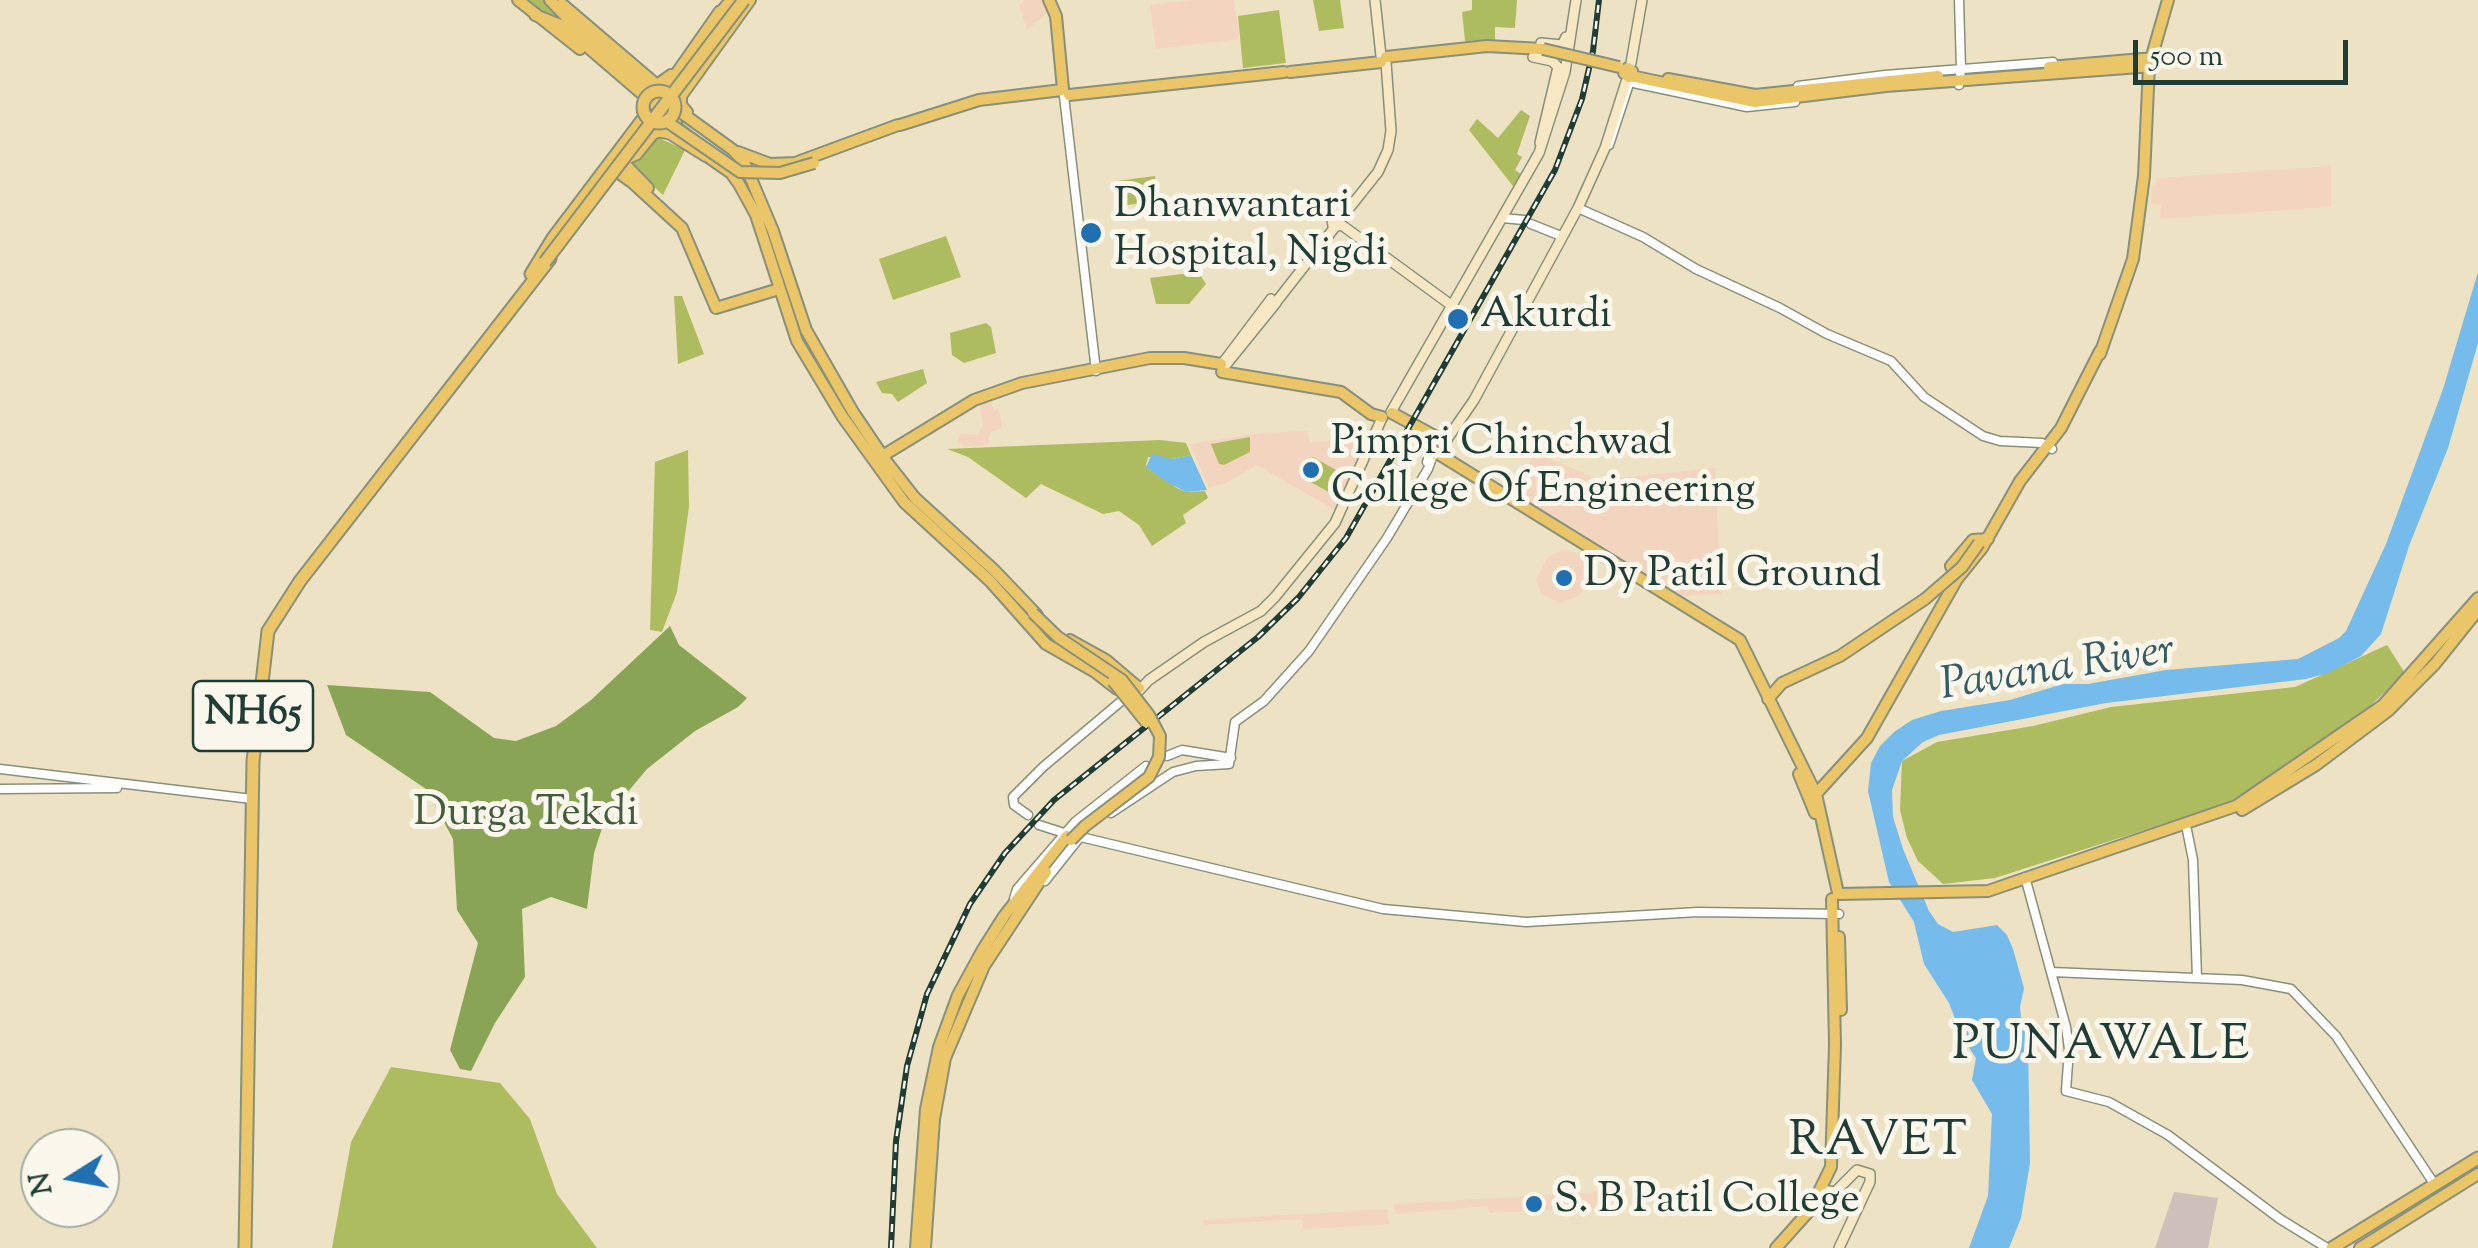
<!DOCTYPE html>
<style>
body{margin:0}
#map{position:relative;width:2478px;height:1248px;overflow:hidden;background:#eee2c4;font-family:"Sorts Mill Goudy",serif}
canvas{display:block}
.north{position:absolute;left:20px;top:1128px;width:100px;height:100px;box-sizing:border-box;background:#fbf7ec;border:2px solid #a3ada2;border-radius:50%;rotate:259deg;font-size:28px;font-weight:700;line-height:40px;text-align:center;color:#1f3d34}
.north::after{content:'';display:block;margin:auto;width:35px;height:45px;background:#1f6fb2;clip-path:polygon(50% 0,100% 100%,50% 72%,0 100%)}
.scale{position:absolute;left:2133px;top:40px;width:215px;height:45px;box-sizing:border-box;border:5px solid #1f3d34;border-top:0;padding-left:12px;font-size:30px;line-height:35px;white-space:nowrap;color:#1f3d34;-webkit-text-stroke:8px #fbf7ec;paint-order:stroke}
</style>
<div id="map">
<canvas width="2478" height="1248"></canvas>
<div class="north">N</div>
<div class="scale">500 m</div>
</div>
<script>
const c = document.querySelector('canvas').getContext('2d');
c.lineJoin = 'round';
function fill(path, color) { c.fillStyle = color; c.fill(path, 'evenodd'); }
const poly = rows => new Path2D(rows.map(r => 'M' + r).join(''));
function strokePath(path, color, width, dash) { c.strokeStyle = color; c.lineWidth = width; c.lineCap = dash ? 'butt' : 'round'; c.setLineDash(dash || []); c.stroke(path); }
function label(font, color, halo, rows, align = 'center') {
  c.font = font + ' "Sorts Mill Goudy",serif'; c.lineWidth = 10; c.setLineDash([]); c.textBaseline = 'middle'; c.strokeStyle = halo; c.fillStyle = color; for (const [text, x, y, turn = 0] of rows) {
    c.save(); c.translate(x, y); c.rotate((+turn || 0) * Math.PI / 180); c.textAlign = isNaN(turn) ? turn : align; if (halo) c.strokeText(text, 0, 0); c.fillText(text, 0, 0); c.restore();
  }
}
const built = poly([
 [1025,0,1044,0,1050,10,1027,30,1019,5],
 [1192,0,1234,0,1239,39,1156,49,1150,5],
 [2331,166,2331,207,2160,219,2161,205,2151,204,2152,186,2156,186,2156,178],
 [992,400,993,410,999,409,1002,428,990,432,988,445,964,446,957,442,961,434,979,434,983,424,979,406],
 [1307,431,1310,442,1372,438,1338,512,1257,465,1226,483,1209,488,1190,444,1261,433],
 [1535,452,1600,480,1715,468,1721,594,1682,596,1514,495],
 [1562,550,1583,554,1592,566,1592,576,1580,595,1560,603,1542,594,1536,580,1547,558],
 [1598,1192,1598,1208,1489,1213,1488,1206,1395,1214,1394,1204],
 [1387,1209,1389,1224,1328,1228,1303,1229,1302,1219,1204,1225,1203,1220]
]);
const industrial = poly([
 [2174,1192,2218,1198,2208,1248,2155,1248]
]);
const green = poly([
 [521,0,546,0,670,113,741,168,666,115],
 [1313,0,1340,0,1344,28,1319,31],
 [1472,0,1517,0,1515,28,1495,27,1495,40,1465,41,1462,12,1472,10],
 [1279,10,1286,63,1243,68,1238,16],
 [1521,110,1530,116,1517,154,1522,157,1515,170,1524,176,1516,190,1469,130,1477,119,1498,138],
 [655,136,685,150,663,195,629,164],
 [1155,176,1158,201,1120,206,1117,181],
 [946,236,961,277,893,300,879,259],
 [1198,272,1206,284,1189,304,1156,304,1150,278],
 [674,296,682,296,704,354,678,364],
 [986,323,991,327,996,353,964,363,952,355,950,333],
 [923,369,927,383,898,402,892,394,882,393,876,382],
 [1250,437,1250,452,1224,465,1219,464,1211,444],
 [1160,440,1186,443,1191,455,1172,459,1148,457,1146,465,1149,469,1177,488,1186,492,1205,491,1208,498,1183,515,1186,523,1152,546,1139,525,1119,511,1103,514,1041,484,1026,498,968,457,947,449],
 [688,450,689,507,677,592,662,632,650,630,655,462],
 [1313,457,1343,474,1332,494,1302,477],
 [2387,645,2405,673,2369,707,2235,801,1995,878,1943,884,1918,861,1907,838,1900,810,1902,761,1937,742,2033,726,2111,707,2295,687],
 [391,1067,500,1083,530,1119,557,1194,597,1248,332,1248,351,1142]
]);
const forest = poly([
 [670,626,679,645,747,698,738,707,695,731,647,769,605,819,594,853,587,909,551,897,522,909,525,977,495,1023,471,1071,460,1069,450,1050,478,943,457,910,453,839,426,789,346,735,327,685,430,692,494,738,516,741,556,726,591,700]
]);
const water = poly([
 [2478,272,2478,343,2448,448,2409,546,2381,634,2361,656,2328,673,2306,679,2106,703,1939,735,1923,742,1902,761,1892,790,1893,817,1903,849,1929,911,1938,924,1953,932,1997,925,2007,935,2013,949,2024,988,2020,1007,2022,1030,2026,1032,2028,1042,2030,1163,2021,1218,2009,1248,1969,1248,1988,1196,1992,1114,1972,1080,1976,1058,1962,1037,1949,1003,1924,964,1914,922,1889,882,1868,791,1871,763,1880,746,1894,732,1912,720,1941,711,2010,700,2063,684,2088,684,2166,670,2298,659,2339,638,2346,631,2386,544,2443,389],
 [1152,454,1172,459,1191,455,1207,490,1186,492,1167,482,1146,467]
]);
const tertiary = poly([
 [1629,82,1747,107,1795,102],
 [1959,85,1961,69,1959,0],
 [1798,86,1885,75,2053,62],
 [1064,96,1096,371],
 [1609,145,1628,87],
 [1578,208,1643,237,1696,269,1780,308,1827,334,1891,361,1924,397,1983,436,2000,441,2042,443,2052,449],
 [1502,218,1524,220],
 [1531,224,1561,236],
 [1427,462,1432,447],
 [1167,756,1182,750,1231,758],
 [0,769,252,799],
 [0,789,117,788],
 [1111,813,1173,772,1196,766,1229,764,1235,722,1264,701,1309,651,1387,538,1428,469,1433,455],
 [1028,815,1014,805,1013,797,1043,767,1125,698],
 [1039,825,1064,833,1383,909,1526,922,1698,912,1839,914],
 [2187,830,2193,860,2197,978],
 [2025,877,2066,1027,2069,1049,2066,1091,2109,1102,2168,1135,2280,1219,2327,1248],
 [1045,881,1080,837],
 [1014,899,1017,889,1075,822,1146,766],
 [2052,972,2242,980,2291,989,2336,1036,2435,1185]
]);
const secondary = poly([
 [1375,0,1381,56],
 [1540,47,1541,43,1562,45,1566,37],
 [1533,57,1552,61,1558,67,1540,143],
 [1631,63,1642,0],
 [1332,220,1338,220,1338,226,1333,226,1332,220],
 [1339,221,1378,172,1388,150,1391,131,1386,62],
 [1339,223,1451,305],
 [1277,301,1335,227],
 [1222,364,1271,299],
 [1225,366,1276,303],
 [1391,412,1539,153,1565,72,1576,0],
 [1443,445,1474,400,1578,208,1605,148,1626,82],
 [1136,694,1149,680,1204,642,1261,611,1275,597,1335,523,1382,418],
 [1822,1190,1835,1192,1857,1170,1870,1174,1870,1182,1839,1248]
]);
const primary = poly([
 [518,0,580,49],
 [550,0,575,26,670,110],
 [1049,0,1056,16,1063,89],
 [562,4,657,85,671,75],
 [535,15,563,26,676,123],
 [715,19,731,0],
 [1386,57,1487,46,1543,49],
 [2049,67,2154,58],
 [1628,68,1632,71,1629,77,1624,73,1628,68],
 [1290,72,1381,62],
 [1631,76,1755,102,1886,86,2153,66],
 [1668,79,1755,95,1938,76],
 [1069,95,1284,72],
 [675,108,733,150,744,162,773,231,806,330,853,412,886,461,915,498,995,571,1037,615],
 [687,112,681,105,681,96,750,0],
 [900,125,979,100,1062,90],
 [701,152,731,173,739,184,756,215,797,341,842,416,904,502,990,581,1046,644,1095,672,1117,689],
 [738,152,770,164,795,163,898,125],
 [618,157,648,188],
 [609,166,633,183,682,228,716,308,779,289],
 [2100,354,2133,259,2144,176,2149,66,2168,0],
 [1222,372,1341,392,1371,414,1382,417],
 [1392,413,1440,439],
 '1430 447a7 7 0 1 1 14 0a7 7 0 1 1-14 0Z',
 [1437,453,1740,640,1816,794,1838,893],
 [879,458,974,400,1022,383,1150,358,1184,358,1221,364],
 [1957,579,1951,566,1973,540,1988,539],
 [1070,640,1106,660,1139,688],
 [1768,699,1782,683,1840,656,1925,599],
 [1799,774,1815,813],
 [1816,794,1867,738,1957,579,1982,548,2020,481,2061,428,2100,351],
 [2242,810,2316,765,2388,711,2435,664,2478,610],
 [1839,894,1988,891,2236,806,2383,705,2478,598],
 [1839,937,1841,1010],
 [916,1248,926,1109,939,1047,958,995,982,951,1004,916,1067,836],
 [925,1248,934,1119,945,1058,984,966,1046,872],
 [1776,1248,1810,1210,1831,1167,1835,1045,1832,899],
 [2360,1248,2478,1174]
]);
const trunk = poly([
 [664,92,720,12],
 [627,158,636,154,653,133,660,131,670,133,705,155],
 [531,274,553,238,646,115],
 [245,1248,253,761,268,631,300,581,550,259],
 [2332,1248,2478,1158]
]);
const rail = poly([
 [891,1248,896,1141,907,1066,927,994,970,904,1005,853,1054,800,1258,637,1298,598,1346,538,1555,170,1582,99,1593,51,1599,0]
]);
const primaryBridge = poly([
 [1543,49,1619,67],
 [666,121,740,172,780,173,814,163],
 [1925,599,1962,567,1979,543],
 [1033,613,1058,637,1122,680,1149,715,1160,736,1159,757,1149,777,1085,826,1071,840],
 [1113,681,1146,722]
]);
const trunkBridge = poly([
 '643 107a16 16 0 1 1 32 0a16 16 0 1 1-32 0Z',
 [545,262,744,0]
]);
const markers = [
 [1091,233,12,"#1f6fb2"],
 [1458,319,12,"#1f6fb2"],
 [1311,470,10,"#1f6fb2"],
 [1564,578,10,"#1f6fb2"],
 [1534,1204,10,"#1f6fb2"]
];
const shields = [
 [253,716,120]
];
const shieldNames = [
 ["NH65",253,716]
];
const poiNames = [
 ["Dhanwantari",1114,209],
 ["Hospital, Nigdi",1114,257],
 ["Akurdi",1480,319],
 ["Pimpri Chinchwad",1331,446],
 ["College Of Engineering",1331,494],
 ["Dy Patil Ground",1584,578],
 ["S. B Patil College",1554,1204]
];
const parkNames = [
 ["Durga Tekdi",526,817]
];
const waterNames = [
 ["Pavana River",2058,672,-9]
];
const quarterNames = [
 ["PUNAWALE",2102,1050],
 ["RAVET",1879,1146]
];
fill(built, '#f3d4bf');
fill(industrial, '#cfc0bb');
fill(green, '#adbc5e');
fill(forest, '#8aa455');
fill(water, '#75bbec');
strokePath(tertiary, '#86907c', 11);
strokePath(secondary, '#86907c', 12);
strokePath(primary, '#86907c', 14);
strokePath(trunk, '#86907c', 15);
strokePath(tertiary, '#fff', 8);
strokePath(secondary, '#f7e8c3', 9);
strokePath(primary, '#ebc669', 10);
strokePath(trunk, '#ebc669', 11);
strokePath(rail, '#1f3d34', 6);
strokePath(rail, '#fbf7ec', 2.5, [8]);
strokePath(primaryBridge, '#86907c', 14, []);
strokePath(trunkBridge, '#86907c', 15, []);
strokePath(primaryBridge, '#ebc669', 10);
strokePath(trunkBridge, '#ebc669', 11);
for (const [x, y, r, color] of markers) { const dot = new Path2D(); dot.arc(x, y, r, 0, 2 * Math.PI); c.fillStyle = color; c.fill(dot); strokePath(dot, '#fbf7ec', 4); }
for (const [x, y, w] of shields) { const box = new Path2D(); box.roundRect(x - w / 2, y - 35, w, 70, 8); c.fillStyle = '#fbf7ec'; c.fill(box); strokePath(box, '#1f3d34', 2.5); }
label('bold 40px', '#1f3d34', null, shieldNames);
label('42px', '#1f3d34', '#fbf7ec', poiNames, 'left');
label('42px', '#425d3e', '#fbf7ec', parkNames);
label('italic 45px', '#345c62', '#fbf7ec', waterNames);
c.letterSpacing = '2.5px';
label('48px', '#1f3d34', '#fbf7ec', quarterNames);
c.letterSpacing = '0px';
</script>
